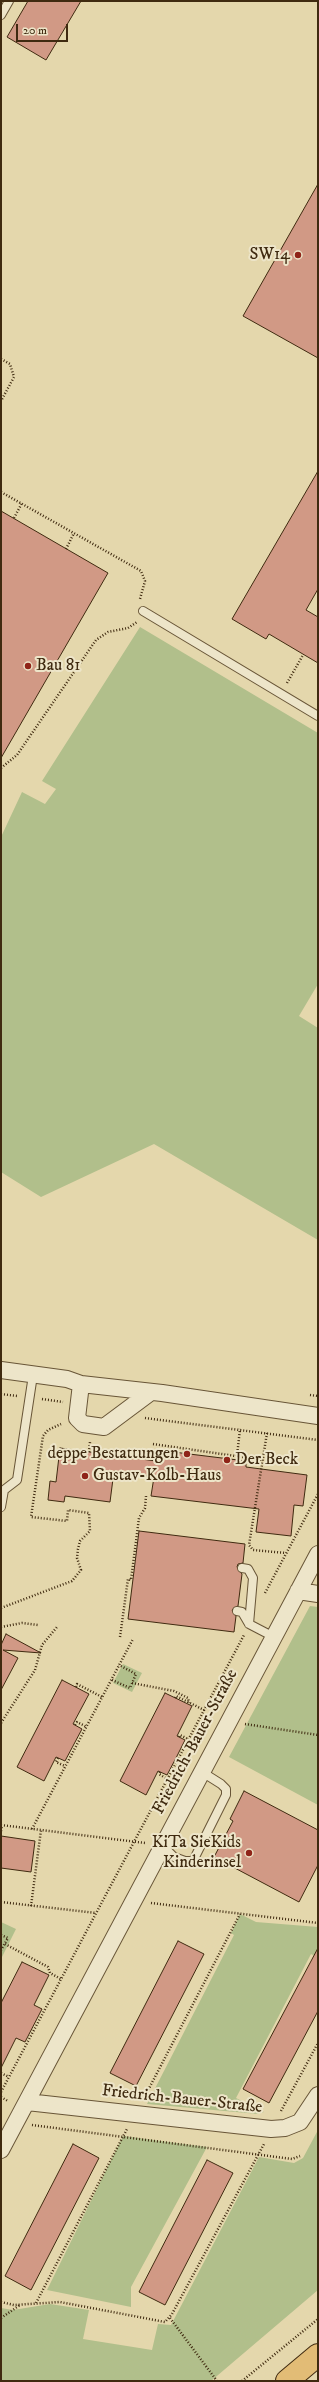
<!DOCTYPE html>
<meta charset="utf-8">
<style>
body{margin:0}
#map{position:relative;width:319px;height:2382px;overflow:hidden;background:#e4d7ac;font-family:"IM FELL DW Pica",serif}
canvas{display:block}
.frame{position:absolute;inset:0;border:2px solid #3f2a10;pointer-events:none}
.scale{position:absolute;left:16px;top:24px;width:52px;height:18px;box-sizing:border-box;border:2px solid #3f2a10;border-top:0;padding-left:5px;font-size:12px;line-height:14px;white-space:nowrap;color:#3f2a10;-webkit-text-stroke:3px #ede5c9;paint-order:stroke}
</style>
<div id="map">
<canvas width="319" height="2382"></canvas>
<div class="frame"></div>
<div class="scale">20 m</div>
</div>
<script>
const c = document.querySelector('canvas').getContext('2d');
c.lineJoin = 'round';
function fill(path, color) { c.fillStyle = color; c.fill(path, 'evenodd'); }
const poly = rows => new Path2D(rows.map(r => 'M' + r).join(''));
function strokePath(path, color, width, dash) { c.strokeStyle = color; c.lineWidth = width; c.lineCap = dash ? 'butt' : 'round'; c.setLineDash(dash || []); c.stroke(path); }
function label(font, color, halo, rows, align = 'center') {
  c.font = font + ' "IM FELL DW Pica",serif'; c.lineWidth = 4; c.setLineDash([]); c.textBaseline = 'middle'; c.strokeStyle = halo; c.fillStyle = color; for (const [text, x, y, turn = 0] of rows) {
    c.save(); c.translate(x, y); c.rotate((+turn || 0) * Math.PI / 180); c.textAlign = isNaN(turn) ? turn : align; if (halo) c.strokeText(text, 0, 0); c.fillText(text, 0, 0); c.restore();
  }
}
const green = poly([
 [140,627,318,733,318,984,299,1016,318,1028,318,1240,154,1144,41,1197,1,1172,1,837,22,792,45,804,56,789,42,781],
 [310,1606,318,1607,318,1805,229,1757],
 [123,1664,142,1673,132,1692,113,1683],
 [240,1914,256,1922,318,1927,318,1958,311,1954,236,2098,264,2112,258,2114,147,2104,234,1935,231,1933],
 [1,1922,16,1929,1,1959],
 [318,2130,318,2290,211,2381,1,2381,1,2308,13,2310,50,2304,89,2310,83,2339,152,2350,158,2324,171,2325,259,2157,294,2163,303,2158],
 [123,2136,207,2147,131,2287,131,2307,47,2290]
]);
const building = poly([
 [28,1,81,1,46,60,7,37,28,1],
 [318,184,318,358,243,316,318,184],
 [318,471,318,589,306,610,318,617,318,663,269,634,266,639,232,619,318,471],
 [1,511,108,573,1,758,1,511],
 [60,1448,156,1461,157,1450,246,1461,246,1467,307,1475,303,1506,294,1505,291,1536,256,1532,259,1509,151,1496,154,1477,114,1471,110,1502,65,1496,64,1502,48,1500,50,1481,56,1482,60,1448],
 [139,1531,245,1544,243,1563,238,1564,237,1567,242,1574,238,1606,232,1610,236,1616,234,1632,128,1619,139,1531],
 [6,1634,41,1653,3,1650,18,1658,1,1690,1,1645,6,1634],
 [62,1680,89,1694,73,1724,82,1729,65,1761,56,1757,44,1781,17,1767,62,1680],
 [165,1693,192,1706,177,1736,185,1740,176,1758,167,1775,158,1771,146,1795,120,1781,165,1693],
 [244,1791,318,1830,318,1865,299,1902,214,1857,233,1821,230,1819,244,1791],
 [1,1836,35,1841,31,1872,1,1868,1,1836],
 [178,1941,204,1954,136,2086,110,2073,178,1941],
 [318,1948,318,2011,269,2103,243,2089,318,1948],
 [22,1962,49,1975,34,2005,42,2009,25,2042,16,2038,1,2068,1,2003,22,1962],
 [73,2144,99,2158,31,2290,5,2276,73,2144],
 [207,2160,233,2173,165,2305,139,2292,207,2160]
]);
const path = poly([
 [1,359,10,364,14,377,1,401],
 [1,492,141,571,145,581,140,599],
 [14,518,22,503],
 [66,549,74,533],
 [287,683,303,655],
 [1,768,17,755,96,640,108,632,128,628,137,622],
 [1,1394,17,1396],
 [310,1395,318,1396],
 [42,1399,63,1402],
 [145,1418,318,1440],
 [267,1433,249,1545,253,1550,286,1553],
 [153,1444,263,1460],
 [89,1452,90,1442],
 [237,1456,240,1429],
 [265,1593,318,1494],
 [1,1608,72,1581,81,1570,77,1558,78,1549,80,1541,90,1531,89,1513,68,1510,67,1521,31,1517,43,1436,48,1430,61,1424],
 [1,1627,22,1623,38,1625],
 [120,1637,128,1579,131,1580,139,1518,145,1508,146,1496],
 [112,1680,130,1688,136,1674,119,1665],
 [132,1683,174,1691,188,1698,189,1703],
 [76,1687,77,1684,102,1697],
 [175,1698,176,1696,204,1710],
 [1,1723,35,1670,42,1645,57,1627],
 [245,1724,318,1735],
 [75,1725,77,1722,87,1727],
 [179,1737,180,1735,188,1739],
 [58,1758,56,1762,65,1766],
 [160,1772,159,1774,167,1779],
 [1,1825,145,1843],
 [32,1829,133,1639],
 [1,1831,2,1825],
 [1,1902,96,1913],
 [151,1903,318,1923],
 [31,1906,41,1830],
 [1,1935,8,1938,1,1950],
 [5,1944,48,1967,50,1973,61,1979],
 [1,2073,9,2077],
 [1,2092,244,1635],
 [1,2097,8,2101],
 [144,2098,240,1914],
 [281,2111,318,2043],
 [32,2125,292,2159,300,2156],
 [1,2302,14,2305,60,2302,165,2322,172,2314,264,2144],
 [36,2303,127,2129],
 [1,2318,20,2305],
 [170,2318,217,2381],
 [242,2381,318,2319]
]);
const service = poly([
 [1,15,9,1],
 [143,611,318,716],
 [1,1507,4,1490,17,1480,33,1375],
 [242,1568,248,1569,253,1578,249,1624],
 [237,1611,242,1612,249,1624,274,1637],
 [162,1845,174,1857,185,1861,193,1861,226,1795,226,1789,221,1784,202,1772]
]);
const minor = poly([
 [1,1370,67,1379,81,1384,162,1393,318,1416],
 [81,1384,77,1418,83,1424,104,1427,151,1392],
 [298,1591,318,1594],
 [27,2102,271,2129,285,2128,300,2122,318,2095],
 [1,2150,318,1554]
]);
const trunk = poly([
 [287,2381,318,2355]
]);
const markers = [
 [298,255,4,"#8f2418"],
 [28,666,4,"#8f2418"],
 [187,1454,4,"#8f2418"],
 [227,1460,4,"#8f2418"],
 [85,1476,4,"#8f2418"],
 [249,1853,4,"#8f2418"]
];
const poiNames = [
 ["SW14",290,255],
 ["Bau 81",36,666,"left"],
 ["deppe Bestattungen",179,1454],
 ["Der Beck",235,1460,"left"],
 ["Gustav-Kolb-Haus",93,1476,"left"],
 ["KiTa SieKids",241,1843],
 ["Kinderinsel",241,1863]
];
const streetNames = [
 ["Friedrich-Bauer-Straße",196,1742,-62],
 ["Friedrich-Bauer-Straße",182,2100,6]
];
fill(green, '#b1bf8b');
fill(building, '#d19985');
strokePath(building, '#3f2a10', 1);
strokePath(service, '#685537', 10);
strokePath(minor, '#685537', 18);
strokePath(trunk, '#3f2a10', 24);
strokePath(path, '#3f2a10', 2.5, [1, 2]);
strokePath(service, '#ede5c9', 8);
strokePath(minor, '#ede5c9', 16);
strokePath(trunk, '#e2bc76', 22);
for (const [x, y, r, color] of markers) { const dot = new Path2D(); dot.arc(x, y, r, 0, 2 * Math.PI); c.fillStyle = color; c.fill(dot); strokePath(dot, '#ede5c9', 1.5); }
label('17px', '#3f2a10', '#ede5c9', poiNames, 'right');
label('17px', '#3f2a10', '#ede5c9', streetNames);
</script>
